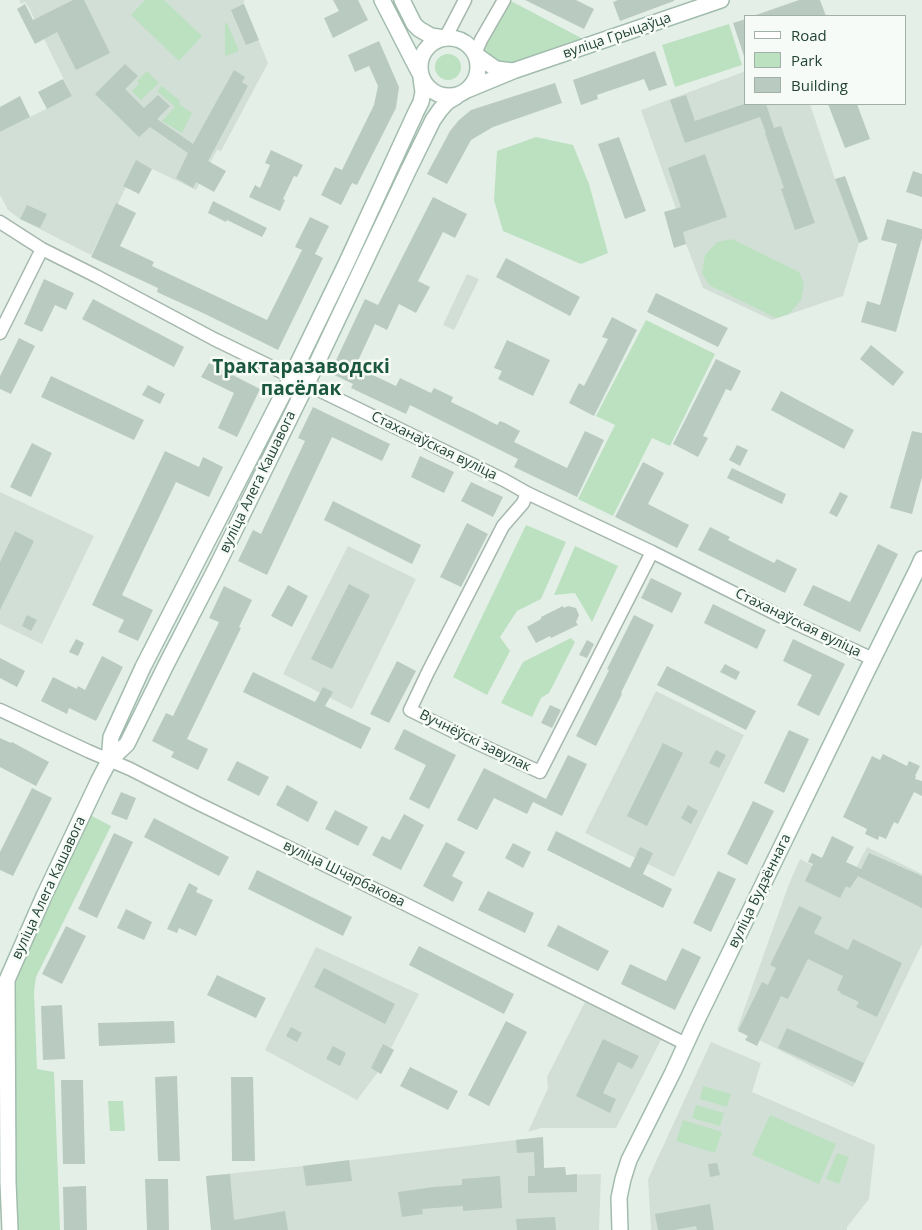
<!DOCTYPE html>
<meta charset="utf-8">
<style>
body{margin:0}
#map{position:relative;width:922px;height:1230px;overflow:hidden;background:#e4efe8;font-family:"Open Sans",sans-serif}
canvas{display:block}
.legend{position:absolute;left:744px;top:15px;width:162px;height:90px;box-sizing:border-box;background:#f6fbf7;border:1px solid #a1b1a9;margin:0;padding:6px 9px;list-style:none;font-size:15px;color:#224334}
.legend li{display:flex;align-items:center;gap:10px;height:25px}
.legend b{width:25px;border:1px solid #a1b1a9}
</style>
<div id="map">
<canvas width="922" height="1230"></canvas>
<ul class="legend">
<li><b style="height:6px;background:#fff"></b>Road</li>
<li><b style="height:14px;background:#bce1c0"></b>Park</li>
<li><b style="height:14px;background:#b9cac1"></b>Building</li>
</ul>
</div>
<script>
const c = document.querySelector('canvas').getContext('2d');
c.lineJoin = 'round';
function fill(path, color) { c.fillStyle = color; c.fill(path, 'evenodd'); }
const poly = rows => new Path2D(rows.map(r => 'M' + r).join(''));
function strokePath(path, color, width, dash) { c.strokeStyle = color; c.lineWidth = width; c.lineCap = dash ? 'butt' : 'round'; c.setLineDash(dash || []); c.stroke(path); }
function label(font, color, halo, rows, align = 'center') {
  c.font = font + ' "Open Sans",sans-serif'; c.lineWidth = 5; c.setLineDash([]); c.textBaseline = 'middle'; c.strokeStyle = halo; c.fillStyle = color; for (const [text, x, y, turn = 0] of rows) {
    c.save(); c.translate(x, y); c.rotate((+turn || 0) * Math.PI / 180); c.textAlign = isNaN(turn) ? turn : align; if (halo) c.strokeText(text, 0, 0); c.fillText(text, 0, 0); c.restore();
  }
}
const built = poly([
 [19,0,244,0,244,5,268,63,221,151,217,150,196,190,136,161,123,185,126,187,118,204,116,204,91,255,20,219,8,210,0,195,0,132,72,96,28,6,25,2,21,4],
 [746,71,746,104,810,104,835,179,859,243,843,296,772,320,703,288,686,244,676,209,641,110],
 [467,274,479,279,454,330,443,325],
 [0,492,94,536,42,644,0,624],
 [348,546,416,579,352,709,283,674],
 [656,691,744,735,674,877,585,833],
 [867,847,922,874,922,944,853,1087,737,1029,789,884,800,859,848,883],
 [316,947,419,994,391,1048,394,1050,381,1074,378,1072,357,1100,265,1050],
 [585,1002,661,1040,616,1128,541,1128,528,1132,548,1088,547,1077],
 [711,1042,761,1063,752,1092,875,1145,869,1199,847,1227,847,1230,651,1230,648,1179],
 [543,1137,544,1175,555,1174,555,1167,565,1167,566,1175,601,1174,599,1230,211,1230,206,1176,303,1166,516,1140]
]);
const green = poly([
 [145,0,164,0,202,36,179,61,131,15],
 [509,0,587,41,517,62,503,65,481,51],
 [225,23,227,23,239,51,226,56,225,54],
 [729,24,742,65,675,87,662,45],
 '435 67a13 13 0 1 1 26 0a13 13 0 1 1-26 0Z',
 [147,71,159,83,141,100,132,91,139,84,137,81],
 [162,86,180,101,179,104,192,113,182,133,162,121,175,107,157,91],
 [536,137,573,145,589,184,608,253,581,264,503,231,494,200,497,151],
 [732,239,799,272,804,284,801,300,789,314,776,318,709,285,702,273,705,255,717,242],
 [646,320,715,354,670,446,652,438,613,516,578,499,615,425,596,416],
 [526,525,566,542,541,599,517,611,500,637,510,651,487,695,453,677],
 [575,546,618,566,592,622,575,593,554,595],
 [571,638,575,642,549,693,541,698,532,717,501,703,523,662],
 [90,815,111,826,36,977,34,992,37,1069,54,1072,60,1230,15,1230,12,976],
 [703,1086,731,1094,727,1107,700,1099],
 [108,1101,123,1101,125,1131,110,1131],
 [696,1105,724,1113,720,1126,692,1118],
 [770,1115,836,1144,819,1184,752,1155],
 [683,1120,722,1132,715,1153,676,1141],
 [837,1153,849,1157,839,1184,826,1179]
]);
const building = poly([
 [73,0,84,0,110,53,76,70,57,32,35,44,17,9,25,4,33,20],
 [333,0,358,0,368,20,333,38,324,18,339,11],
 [525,0,576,0,594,9,584,29],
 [618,0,674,0,674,1,620,21,613,2],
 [799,0,820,0,826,16,756,16,756,15],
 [244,4,259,40,246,45,231,10],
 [746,19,746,56,744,56,733,23],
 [379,41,399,87,396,108,357,185,352,183,341,205,321,195,335,167,342,170,374,105,378,86,369,66,355,72,348,55],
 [655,51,667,85,649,91,644,79,597,95,598,99,581,105,573,80],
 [125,64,138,76,125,89,144,108,158,95,170,106,157,119,193,144,234,70,245,77,242,82,248,86,208,161,226,171,214,192,196,182,193,188,176,178,188,153,150,127,139,137,95,94],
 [63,79,72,96,47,109,38,92],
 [555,83,562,103,493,127,471,140,447,184,427,174,450,131,459,120,471,110],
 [686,95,695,121,744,104,766,104,774,128,781,126,815,223,795,230,781,189,784,188,765,133,766,133,760,117,685,143,670,100],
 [20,96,30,117,0,132,0,107],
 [828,104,857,104,870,139,845,148],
 [619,137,646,211,625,219,598,144],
 [271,150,303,165,297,177,294,176,283,199,285,200,280,211,249,197,255,185,260,188,270,165,265,163],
 [705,154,727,217,683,232,686,244,674,248,664,212,681,207,668,168],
 [136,160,152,169,139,194,123,186],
 [913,171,922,174,922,197,906,192],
 [845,176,868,239,859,243,835,179],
 [433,197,467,214,455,238,443,232,418,281,430,287,416,313,399,304,387,330,375,324,357,363,364,366,362,370,396,386,400,378,431,393,434,388,453,397,451,402,474,413,497,425,500,421,505,423,520,431,514,442,567,468,585,431,604,440,577,497,514,467,518,459,410,405,406,414,351,388,353,384,330,373,365,299,378,305],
 [213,201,267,228,262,237,227,220,226,222,208,213],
 [116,203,136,213,120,246,154,262,152,266,267,320,302,250,295,247,310,217,329,226,315,254,323,258,278,350,205,314,157,292,158,288,91,257],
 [27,205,47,214,40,228,20,219],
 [887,219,922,229,922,238,896,332,861,322,867,301,880,305,897,244,881,240],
 [506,258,580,297,570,316,496,277],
 [44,279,74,293,66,310,55,305,42,332,24,324],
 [656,293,728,328,718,347,647,312],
 [93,299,184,347,174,367,82,319],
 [612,317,637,330,594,416,569,403,579,383,584,386,608,339,602,337],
 [19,338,35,346,11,394,0,389,0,376],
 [507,340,550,360,533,396,498,379,502,371,494,368],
 [871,345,904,372,893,386,860,359],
 [716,359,741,371,731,391,726,389,703,436,708,438,698,457,673,444],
 [209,363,260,389,237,437,218,428,234,393,201,377],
 [51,376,144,420,134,440,41,397],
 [148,385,165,394,160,404,142,395],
 [781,391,854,430,844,449,771,410],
 [313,407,390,444,382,461,332,437,267,575,238,561,253,530,261,534,305,441,298,438],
 [912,431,922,433,922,477,912,514,890,508],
 [32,443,52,453,31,497,10,487],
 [737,445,748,450,740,466,729,460],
 [165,451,199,467,203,457,223,467,209,497,176,482,122,595,153,610,138,641,118,632,124,620,92,605],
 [420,456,454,472,444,493,411,477],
 [643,462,664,473,648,504,689,525,677,548,615,517],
 [732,468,786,494,782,504,727,478],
 [471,482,503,497,493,517,461,501],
 [840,492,848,496,837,517,829,513],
 [333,501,421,545,412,564,324,520],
 [467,523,488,534,461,587,440,577],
 [710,527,730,537,728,540,774,563,777,559,797,569,785,593,698,550],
 [15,531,34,541,0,610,0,562],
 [878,544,898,554,860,632,803,605,813,585,850,602],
 [651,578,682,593,672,613,641,598],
 [349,584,370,595,332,669,311,659],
 [288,585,308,596,292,627,271,616],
 [224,586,252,600,239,627,241,628,187,739,208,749,198,770,171,757,174,752,152,741,166,713,173,716,219,622,209,618],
 [713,604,766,630,757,649,704,623],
 [563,606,564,608,568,606,576,608,579,615,576,622,578,625,551,638,550,636,536,643,527,627,541,619,541,617],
 [27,615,37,620,31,631,22,626],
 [634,615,654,625,621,693,622,694,596,746,576,736,609,670,607,669],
 [76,639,84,643,78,656,69,652],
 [793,639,845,664,819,716,797,705,812,675,783,661],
 [587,640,594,644,587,658,579,655],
 [102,656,123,667,96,721,69,708,67,714,41,701,53,677,77,689,78,686,85,690],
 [0,658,25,671,17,687,0,678],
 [397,661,416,671,389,723,370,714],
 [725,664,740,672,736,680,720,672],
 [667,666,756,711,746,730,657,685],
 [253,672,315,702,323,687,333,692,325,706,371,728,361,749,243,692],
 [550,705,561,710,552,728,541,723],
 [404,729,456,755,429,809,409,799,426,765,394,749],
 [789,730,809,739,784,793,764,783],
 [0,738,11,743,12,742,49,762,36,786,0,767],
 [663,743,683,753,647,826,627,816],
 [716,750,726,755,719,768,709,763],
 [883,754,907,766,909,761,920,766,915,776,916,776,915,779,922,781,922,796,914,792,898,824,894,822,886,839,879,836,878,840,865,834,867,829,843,817,872,756,880,760],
 [568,755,587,764,562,816,533,802,527,814,494,798,477,830,457,820,484,768,546,799],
 [237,761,269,777,259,796,227,780],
 [287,785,318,802,308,822,276,805],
 [32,788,52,798,13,876,0,870,0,852],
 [121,792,136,798,127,820,111,814],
 [753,801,774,811,747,865,727,854],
 [688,805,698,811,691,824,681,818],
 [335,810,368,827,358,846,325,829],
 [404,814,424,825,401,870,372,855,382,836,390,840],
 [154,818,229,857,219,876,144,837],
 [556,831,630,868,640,847,653,853,643,874,672,889,663,908,547,850],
 [114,833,133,842,97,918,78,909],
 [832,836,854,847,846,862,861,869,869,853,922,876,922,908,858,876,850,888,846,886,840,898,805,881,813,864,808,862,812,853,822,858],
 [446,842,465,852,452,876,463,882,453,902,423,886],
 [513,843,531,852,523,868,505,858],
 [257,870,352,917,343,936,248,889],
 [718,871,736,879,711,932,693,923],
 [189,883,198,888,196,892,213,900,196,936,179,928,177,933,167,929],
 [488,891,534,913,525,933,478,910],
 [799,906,822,917,814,933,848,950,853,939,902,963,877,1017,856,1007,859,1002,840,993,841,992,837,990,843,976,808,959,788,999,781,996,757,1046,745,1040,748,1036,738,1031,762,982,768,985,776,968,770,965],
 [126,909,152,922,144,940,117,928],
 [558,925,609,951,598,971,547,946],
 [66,926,86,936,62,984,42,974],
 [419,946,514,994,504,1014,409,965],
 [682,948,701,957,675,1010,621,984,630,964,666,981],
 [324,968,395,1004,385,1024,314,987],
 [217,975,266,998,256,1018,207,995],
 [62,1005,65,1059,43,1060,41,1006],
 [174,1021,175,1043,99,1046,98,1023],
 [506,1021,527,1032,489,1106,468,1095],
 [291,1027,302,1033,297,1042,286,1036],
 [787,1028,864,1063,855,1083,778,1048],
 [603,1039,639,1056,632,1069,618,1062,603,1093,616,1099,610,1113,576,1096],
 [383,1044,394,1050,381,1074,371,1068],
 [333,1046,346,1053,340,1066,326,1059],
 [410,1067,458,1091,448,1110,400,1086],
 [177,1076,180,1161,158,1161,155,1077],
 [231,1077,253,1077,255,1161,232,1161],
 [61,1080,83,1080,85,1164,63,1164],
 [543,1137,544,1168,565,1167,566,1175,577,1174,577,1192,528,1193,528,1176,535,1176,534,1152,517,1153,516,1140],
 [349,1160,352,1181,306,1186,303,1166],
 [717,1163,720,1175,710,1177,708,1164],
 [230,1174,234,1220,285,1211,288,1230,211,1230,206,1176],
 [500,1176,502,1208,463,1211,463,1206,422,1209,423,1214,402,1217,398,1192,433,1187,462,1185,462,1179],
 [145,1179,168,1179,169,1230,147,1230],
 [86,1186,87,1230,64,1230,63,1187],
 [710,1204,714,1230,697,1230,696,1226,674,1230,658,1230,655,1214],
 [555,1217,556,1230,517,1230,516,1219]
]);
const street = poly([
 [445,38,450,29,465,0],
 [475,54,481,40,504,0],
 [0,222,42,249,96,276,214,339,504,480,527,493,652,552,784,618,873,659],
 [0,333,42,249],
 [527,493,523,503,503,526,428,672,410,710,479,744,540,772,652,552],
 [0,710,88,751,130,769,199,804,401,902,686,1044]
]);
const secondary = poly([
 [382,0,419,72],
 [402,0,414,24,419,29,431,36,445,38],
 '420 67a29 29 0 1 1 58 0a29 29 0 1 1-58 0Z',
 [475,54,496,69,513,71],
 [467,90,513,71,721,0],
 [109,761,111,737,143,667,284,392,346,264,416,112,421,102,423,92,421,78],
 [10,1230,8,1182,7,980,44,896,99,780,109,761,127,744,166,665,216,568,315,367,408,171,433,120,440,110,447,102,457,96],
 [620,1230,619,1198,623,1179,629,1160,673,1072,696,1022,865,675,917,570,922,559]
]);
const streetNames = [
 ["вуліца Грыцаўца",617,36,-19],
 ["Стаханаўская вуліца",434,446,26],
 ["вуліца Алега Кашавога",258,482,-64],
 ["Стаханаўская вуліца",798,623,26],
 ["Вучнёўскі завулак",475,741,26],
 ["вуліца Шчарбакова",344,874,26],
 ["вуліца Алега Кашавога",49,888,-65],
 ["вуліца Будзённага",760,891,-64]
];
const districtNames = [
 ["Трактаразаводскі",301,368],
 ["пасёлак",301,390]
];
fill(built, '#d2dfd7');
fill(green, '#bce1c0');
fill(building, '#b9cac1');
strokePath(street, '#a6b8ae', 15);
strokePath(secondary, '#a2bcae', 18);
strokePath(street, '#fff', 12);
strokePath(secondary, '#fff', 15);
label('14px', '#224334', '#f6fbf7', streetNames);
label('bold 19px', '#1b573f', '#f6fbf7', districtNames);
</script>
